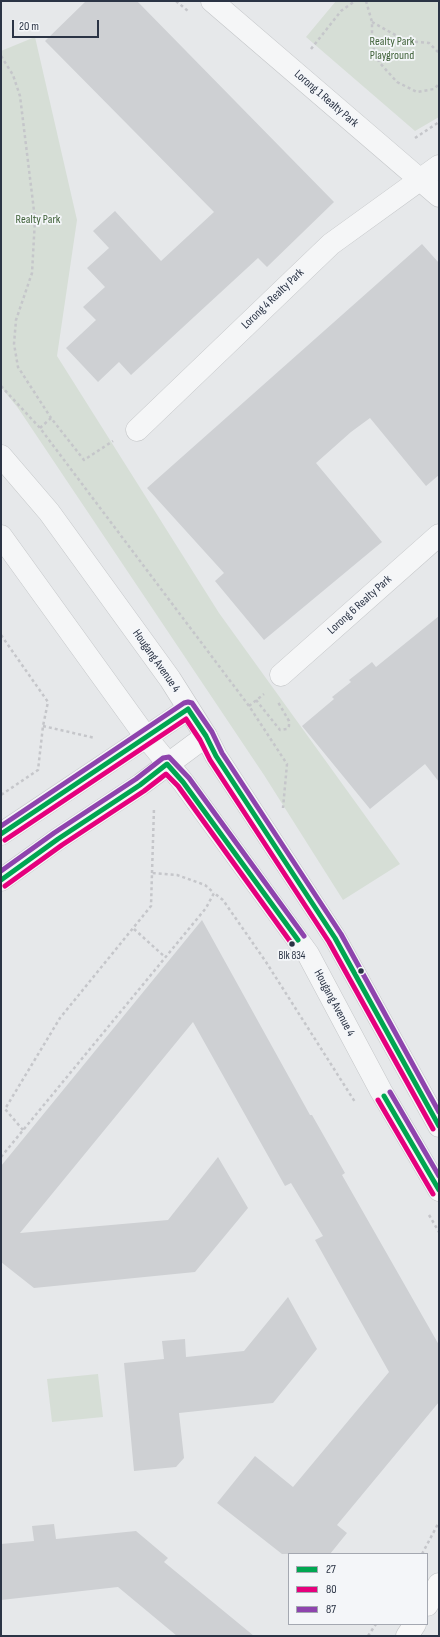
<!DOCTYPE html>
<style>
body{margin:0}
#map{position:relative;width:440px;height:1637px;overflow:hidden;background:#e6e8ea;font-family:"Sofia Sans Condensed",sans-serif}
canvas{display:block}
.frame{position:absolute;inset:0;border:2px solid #2b3445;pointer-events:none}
.legend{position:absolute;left:288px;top:1553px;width:140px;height:72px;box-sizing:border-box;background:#f4f6f9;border:1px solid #a4a8b1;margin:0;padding:5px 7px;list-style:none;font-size:12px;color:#2b3445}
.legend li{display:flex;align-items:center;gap:8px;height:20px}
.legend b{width:20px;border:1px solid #a4a8b1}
.scale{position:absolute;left:12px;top:20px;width:87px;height:18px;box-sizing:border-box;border:2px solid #2b3445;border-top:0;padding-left:5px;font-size:12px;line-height:14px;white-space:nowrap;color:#2b3445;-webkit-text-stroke:3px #f4f6f9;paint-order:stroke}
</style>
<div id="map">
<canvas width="440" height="1637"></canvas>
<div class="frame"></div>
<ul class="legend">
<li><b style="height:5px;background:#00a651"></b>27</li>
<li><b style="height:5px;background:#e5007d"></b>80</li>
<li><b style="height:5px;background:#8e44ad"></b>87</li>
</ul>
<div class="scale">20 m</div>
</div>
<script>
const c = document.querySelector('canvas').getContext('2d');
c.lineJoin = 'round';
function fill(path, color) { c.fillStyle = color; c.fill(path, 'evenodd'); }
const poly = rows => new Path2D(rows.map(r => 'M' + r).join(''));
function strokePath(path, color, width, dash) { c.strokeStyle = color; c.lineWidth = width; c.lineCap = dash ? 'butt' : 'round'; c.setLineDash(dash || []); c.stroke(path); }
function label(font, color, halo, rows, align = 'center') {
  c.font = font + ' "Sofia Sans Condensed",sans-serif'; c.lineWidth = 3.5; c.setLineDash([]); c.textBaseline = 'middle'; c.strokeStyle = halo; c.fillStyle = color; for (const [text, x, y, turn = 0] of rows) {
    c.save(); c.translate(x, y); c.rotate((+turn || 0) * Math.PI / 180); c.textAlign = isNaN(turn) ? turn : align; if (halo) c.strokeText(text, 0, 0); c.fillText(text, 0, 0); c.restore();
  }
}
const green = poly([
 [336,1,439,1,439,117,415,131,306,37],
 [35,37,77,220,57,356,219,613,400,864,343,900,264,775,18,408,1,387,1,51],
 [98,1374,103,1417,52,1422,47,1379]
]);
const building = poly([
 [86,1,137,1,334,202,267,267,258,258,131,375,119,362,98,382,66,348,96,320,83,307,105,287,87,268,109,248,93,231,115,211,161,261,214,212,45,41],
 [422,244,439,263,439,475,426,486,370,418,351,432,316,463,382,542,264,640,215,581,224,573,147,488],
 [439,616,439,782,425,764,370,809,302,726,334,699,332,697,351,682,349,680,372,662,376,667],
 [202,920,310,1115,312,1115,345,1173,342,1175,439,1345,439,1402,337,1525,347,1533,330,1554,282,1554,217,1503,255,1456,293,1487,389,1372,315,1240,323,1236,291,1183,285,1186,193,1022,20,1233,168,1220,218,1157,248,1208,195,1272,34,1288,1,1262,1,1166],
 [288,1297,317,1349,273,1403,179,1413,184,1458,176,1467,134,1471,124,1363,164,1359,162,1341,185,1339,186,1357,244,1351],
 [54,1524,56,1539,136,1531,168,1558,164,1562,254,1636,177,1636,118,1587,1,1600,1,1544,34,1541,32,1526]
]);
const path = poly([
 [176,1,188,11],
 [366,1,372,22,372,44,379,62,397,82,417,92,434,89,439,84],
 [372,22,406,41,429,43,439,53],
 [311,49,341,11,355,1],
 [1,56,13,75,20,96,35,219,32,273,16,320,14,344,18,367,51,418],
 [415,138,439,122],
 [1,386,40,428,249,706,287,764,283,808],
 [40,428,51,418,84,460,113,441],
 [1,635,48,702,43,726,38,770,1,795],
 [256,700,280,730,287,729,289,726,289,721,278,702],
 [249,706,264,694],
 [43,726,95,738],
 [152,873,154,808],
 [134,929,165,957],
 [23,1130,5,1109,60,1018,151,906,152,873,177,875,205,885,214,893],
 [1,1157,206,908,214,893,223,900,266,962,355,1102],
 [429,1215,439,1232],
 [422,1554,439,1522],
 [368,1636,376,1624]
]);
const minor = poly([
 [212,1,439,196],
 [137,430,331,244,439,166],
 [281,675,439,535],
 [1,834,188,709],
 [1,880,58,839,140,785,206,736]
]);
const tertiary = poly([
 [1,456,49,512,170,679,206,736,216,756,335,938,439,1126],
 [1,536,146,737,183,782,308,954,381,1091,439,1190]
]);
const secondary = poly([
 [427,1605,439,1584],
 [407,1636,415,1624]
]);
const bus1 = poly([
 [1,834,188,709,206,736,216,756,335,938,439,1126],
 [1,880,58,839,140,785,167,764,183,782,298,940],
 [384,1096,439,1190]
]);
const bus2 = poly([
 [5,840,186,719,200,740,210,760,329,942,433,1129],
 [5,886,62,845,144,791,166,774,178,786,292,944],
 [378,1100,433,1194]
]);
const bus3 = poly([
 [1,826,184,703,188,702,192,703,212,732,222,753,341,934,439,1112],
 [1,871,54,833,136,779,163,758,169,757,189,778,304,936],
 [390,1092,439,1176]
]);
const markers = [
 [292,944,3.5,"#2b3445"],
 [361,971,3.5,"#2b3445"]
];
const busNames = [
 ["Blk 834",292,956]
];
const parkNames = [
 ["Realty Park",392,42],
 ["Playground",392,56],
 ["Realty Park",38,220]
];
const streetNames = [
 ["Lorong 1 Realty Park",326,99,41],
 ["Lorong 4 Realty Park",273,299,-44],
 ["Lorong 6 Realty Park",360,605,-42],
 ["Hougang Avenue 4",156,661,55],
 ["Hougang Avenue 4",334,1003,62]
];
fill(green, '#d6ded6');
fill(building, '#ced0d3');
strokePath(minor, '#c4c6c8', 23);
strokePath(tertiary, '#c4c6c8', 23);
strokePath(secondary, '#c4c6c8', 23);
strokePath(path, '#c5c6ca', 2.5, [3, 3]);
strokePath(minor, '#f5f6f7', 22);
strokePath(tertiary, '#f5f6f7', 22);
strokePath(secondary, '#f8f8f8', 22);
strokePath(bus1, '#00a651', 5);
strokePath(bus2, '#e5007d', 5);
strokePath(bus3, '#8e44ad', 5);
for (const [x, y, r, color] of markers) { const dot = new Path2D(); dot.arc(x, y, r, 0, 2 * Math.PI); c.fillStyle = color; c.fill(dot); strokePath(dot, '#f4f6f9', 1.5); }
label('11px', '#2b3445', '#f4f6f9', busNames);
label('12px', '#3f6138', '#f4f6f9', parkNames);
label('12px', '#2b3445', '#f4f6f9', streetNames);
</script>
